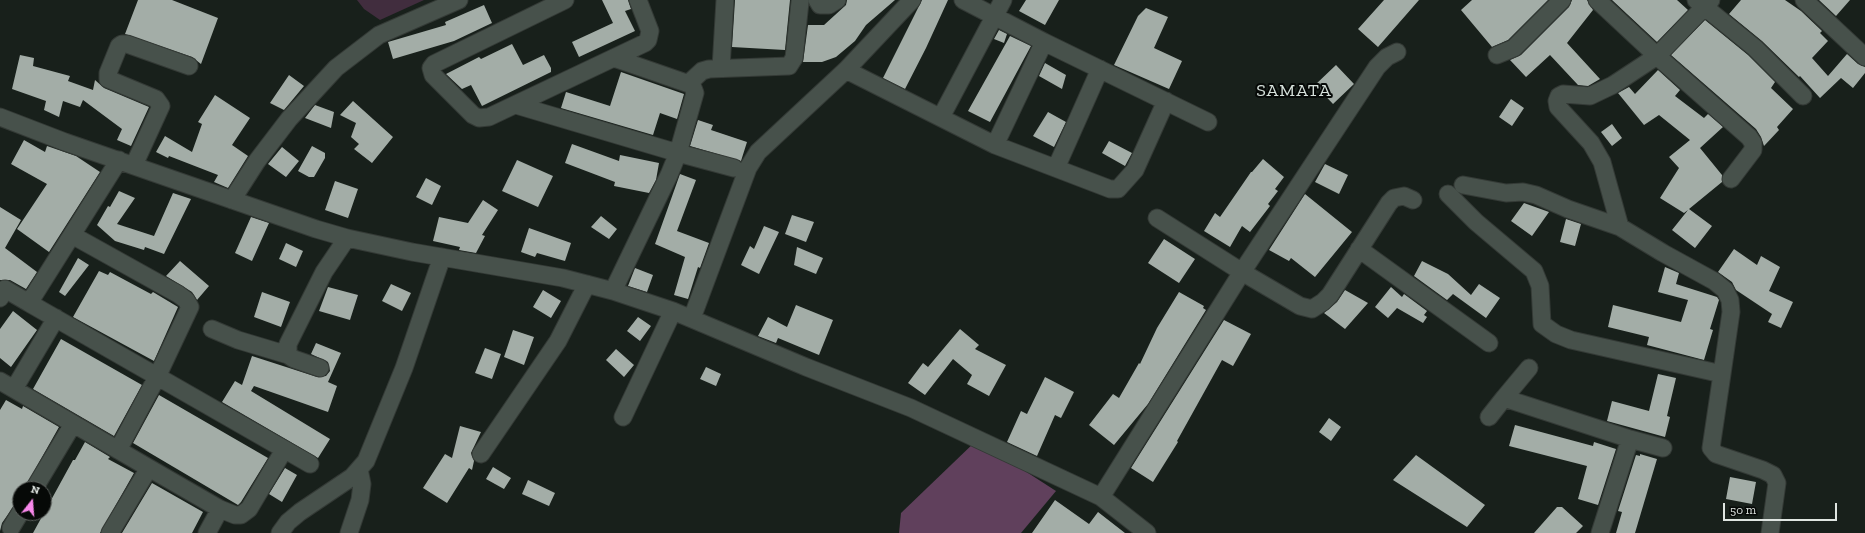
<!DOCTYPE html>
<style>
body{margin:0}
#map{position:relative;width:1865px;height:533px;overflow:hidden;background:#18201b;font-family:"Zilla Slab",serif}
canvas{display:block}
.north{position:absolute;left:12px;top:481px;width:40px;height:40px;box-sizing:border-box;background:#060907;border:1px solid #5d615e;border-radius:50%;rotate:17deg;font-size:11px;font-weight:700;line-height:16px;text-align:center;color:#dfe5e1}
.north::after{content:'';display:block;margin:auto;width:14px;height:18px;background:#f888ea;clip-path:polygon(50% 0,100% 100%,50% 72%,0 100%)}
.scale{position:absolute;left:1723px;top:503px;width:114px;height:18px;box-sizing:border-box;border:2px solid #dfe5e1;border-top:0;padding-left:5px;font-size:12px;line-height:14px;white-space:nowrap;color:#dfe5e1;-webkit-text-stroke:3px #060907;paint-order:stroke}
</style>
<div id="map">
<canvas width="1865" height="533"></canvas>
<div class="north">N</div>
<div class="scale">50 m</div>
</div>
<script>
const c = document.querySelector('canvas').getContext('2d');
c.lineJoin = 'round';
function fill(path, color) { c.fillStyle = color; c.fill(path, 'evenodd'); }
const poly = rows => new Path2D(rows.map(r => 'M' + r).join(''));
function strokePath(path, color, width, dash) { c.strokeStyle = color; c.lineWidth = width; c.lineCap = dash ? 'butt' : 'round'; c.setLineDash(dash || []); c.stroke(path); }
function label(font, color, halo, rows, align = 'center') {
  c.font = font + ' "Zilla Slab",serif'; c.lineWidth = 4; c.setLineDash([]); c.textBaseline = 'middle'; c.strokeStyle = halo; c.fillStyle = color; for (const [text, x, y, turn = 0] of rows) {
    c.save(); c.translate(x, y); c.rotate((+turn || 0) * Math.PI / 180); c.textAlign = isNaN(turn) ? turn : align; if (halo) c.strokeText(text, 0, 0); c.fillText(text, 0, 0); c.restore();
  }
}
const green = poly([
 [357,0,424,0,380,20,364,9]
]);
const forest = poly([
 [977,440,1056,491,1021,533,899,533,901,513]
]);
const building = poly([
 [138,0,172,0,218,18,201,64,192,57,125,34],
 [602,0,628,0,631,9,625,11,635,31,579,57,572,42,613,23],
 [735,0,790,0,785,50,732,47],
 [847,0,895,0,866,25,855,41,836,57,822,62,803,62,808,25,824,25,846,5],
 [922,0,948,0,926,48,905,89,883,78],
 [1026,0,1059,0,1045,25,1019,11],
 [1384,0,1419,0,1378,47,1358,29],
 [1472,0,1548,0,1508,40,1492,47,1461,10],
 [1572,0,1587,0,1593,10,1567,43,1600,79,1588,86,1578,85,1550,55,1526,77,1510,60,1521,55,1569,7],
 [1612,0,1677,0,1688,10,1657,42],
 [1741,0,1785,0,1801,11,1822,31,1820,33,1828,41,1812,58,1828,76,1847,54,1858,64,1865,67,1865,73,1853,88,1841,78,1820,98,1800,76,1799,77,1762,41,1729,14],
 [1819,0,1850,0,1836,16],
 [484,5,492,23,454,41,393,59,388,42,446,25,445,22],
 [1146,8,1168,17,1154,48,1182,61,1169,89,1114,65,1138,16],
 [1705,20,1748,55,1775,82,1771,88,1793,109,1777,127,1779,130,1764,146,1761,137,1756,129,1671,55],
 [999,30,1007,34,1004,43,994,39],
 [1010,36,1031,46,990,122,968,111],
 [512,44,523,65,544,55,551,68,551,72,482,106,471,85,462,89,446,74,479,57,481,59],
 [20,55,34,58,33,66,70,76,68,81,93,90,95,80,104,88,149,107,131,146,117,140,122,129,83,100,80,107,63,101,59,117,44,110,46,101,12,89],
 [1045,63,1066,75,1062,89,1039,76],
 [1336,65,1354,84,1333,104,1315,85],
 [1658,70,1680,90,1675,96,1704,118,1708,114,1723,127,1700,148,1722,175,1722,182,1689,209,1712,226,1695,248,1672,230,1688,210,1684,213,1660,198,1679,168,1669,157,1690,140,1659,115,1644,125,1618,93,1629,87,1635,94],
 [621,72,684,94,677,119,660,113,653,135,561,108,566,92,610,106],
 [289,75,304,86,284,110,270,103],
 [215,95,250,118,232,145,248,156,228,188,214,182,218,175,169,156,168,158,156,152,165,136,192,152,202,124,198,122],
 [1511,99,1524,108,1512,126,1499,117],
 [353,101,393,137,372,163,354,149,359,144,351,137,356,123,340,115],
 [315,105,334,112,331,128,305,118],
 [1048,112,1066,122,1054,147,1033,136],
 [698,120,713,125,711,130,747,142,741,161,690,146],
 [1612,124,1622,138,1612,146,1601,132],
 [24,140,45,152,47,146,76,156,100,172,49,252,17,229,47,184,11,164],
 [1109,141,1132,153,1125,166,1102,153],
 [572,144,619,161,620,155,659,163,656,180,649,193,614,186,615,182,565,163],
 [312,146,325,153,325,158,314,177,309,177,298,171],
 [282,147,299,161,286,177,268,164],
 [1263,159,1284,177,1275,189,1278,191,1268,204,1270,206,1250,232,1242,226,1230,247,1204,231,1215,213,1220,217,1251,172,1252,172],
 [517,160,553,176,538,207,502,191],
 [1325,164,1348,175,1339,194,1315,182],
 [680,174,696,180,677,231,709,243,700,268,698,267,688,299,674,295,685,257,655,244],
 [426,178,441,186,432,205,416,197],
 [335,181,358,189,348,218,325,210],
 [119,191,135,198,117,224,154,236,173,193,191,199,164,254,145,247,144,250,115,241,97,225,108,206,110,207],
 [1305,194,1352,232,1315,277,1291,258,1289,261,1269,250],
 [483,200,498,210,482,235,485,236,476,253,459,250,460,247,433,241,439,217,468,223],
 [1524,203,1549,212,1532,236,1511,221],
 [0,207,21,220,5,248,37,272,26,289,10,280,0,280],
 [792,215,814,222,806,242,785,234],
 [601,216,617,229,609,239,591,227],
 [251,217,269,223,252,261,235,253],
 [1566,219,1581,224,1575,246,1560,242],
 [764,226,779,232,759,274,741,265,750,246,754,249],
 [529,228,571,243,565,261,537,253,535,257,521,252],
 [1164,239,1195,259,1179,283,1148,263],
 [286,243,303,251,296,267,279,259],
 [797,247,823,258,816,274,794,265],
 [1734,249,1757,265,1761,256,1780,267,1769,291,1793,302,1781,328,1768,322,1772,314,1736,290,1732,282,1718,272],
 [78,258,89,265,65,296,59,292],
 [180,261,209,286,197,300,192,292,166,276],
 [1422,261,1448,274,1471,295,1479,284,1500,298,1486,318,1453,294,1447,300,1414,276],
 [1665,267,1679,273,1676,284,1717,297,1719,300,1710,329,1713,330,1704,360,1647,345,1649,337,1608,327,1613,305,1681,322,1688,300,1658,292],
 [635,268,653,275,647,292,628,286],
 [99,271,108,275,110,272,151,294,153,292,178,307,154,361,73,317],
 [391,284,411,293,402,311,382,301],
 [328,287,358,295,350,320,319,311],
 [1391,287,1402,297,1404,294,1427,311,1424,315,1427,317,1423,323,1397,308,1388,318,1375,307],
 [543,290,561,301,551,318,533,307],
 [1345,290,1368,303,1345,329,1324,313,1337,302],
 [262,292,290,302,281,327,254,317],
 [1179,292,1204,306,1203,308,1206,310,1148,404,1114,445,1089,425,1113,394,1119,398,1139,363,1140,364,1157,328],
 [796,305,833,320,819,355,778,338,776,343,758,336,768,317,787,327],
 [13,311,37,330,11,367,0,358,0,329],
 [638,317,651,326,640,341,627,331],
 [1224,320,1251,334,1233,366,1222,360,1177,441,1178,442,1153,482,1131,468],
 [960,329,979,345,975,349,1006,365,989,396,967,384,972,375,953,359,925,395,908,383,923,363,928,367],
 [513,330,534,337,524,365,504,357],
 [61,339,142,385,114,436,33,389],
 [316,343,341,353,328,382,337,386,328,412,254,386,251,391,330,439,318,458,222,402,235,381,242,385,252,356,317,377,326,376,330,371,328,362,311,354],
 [485,348,501,354,492,379,475,373],
 [616,349,634,365,624,377,606,360],
 [706,367,721,374,716,386,700,379],
 [1658,374,1676,378,1667,416,1670,417,1665,437,1607,421,1612,401,1649,411],
 [1045,377,1074,392,1061,418,1055,415,1037,456,1007,442,1021,411,1027,414],
 [159,395,268,458,241,502,238,505,133,443],
 [6,400,22,409,23,406,59,427,24,489,20,489,20,497,2,523,0,531,0,410],
 [1329,418,1341,427,1331,441,1319,432],
 [1515,425,1593,446,1594,442,1616,449,1598,505,1578,499,1587,466,1509,446],
 [460,426,481,432,471,453,474,461,472,470,469,468,447,503,423,488,445,454,452,458],
 [85,442,110,457,108,459,134,473,100,533,33,533,73,460,75,460],
 [1640,454,1657,459,1635,533,1616,533,1622,512,1618,511,1636,455,1640,456],
 [1416,455,1485,505,1467,527,1393,480],
 [493,467,511,478,504,489,486,479],
 [285,468,297,475,282,502,269,494],
 [1730,477,1756,482,1752,504,1726,499],
 [528,480,555,493,549,506,522,494],
 [152,483,203,512,192,533,122,533],
 [1055,500,1089,524,1098,512,1125,533,1032,533],
 [1557,507,1562,507,1583,526,1576,533,1534,533]
]);
const minor = poly([
 [565,0,434,64,431,68,433,75,473,115,479,118,489,117,645,43,648,40,650,31,638,0],
 [817,0,820,5,829,5,837,0],
 [963,0,1044,42,1208,122],
 [1597,0,1657,56,1749,137,1753,143,1753,150,1731,179],
 [1696,0,1755,48,1803,96],
 [1804,0,1865,57],
 [1497,55,1514,48,1562,0],
 [614,58,692,85,695,93,678,153,734,168],
 [721,68,725,0],
 [846,70,995,145,1110,189,1118,189,1135,170,1166,101],
 [689,83,702,71,709,69,789,66,794,58,800,2],
 [0,117,65,142,316,229,347,238,412,252,563,278,613,291,669,175,678,153,516,105],
 [941,117,1003,0],
 [995,145,1044,42],
 [134,165,161,106,156,99,108,79,108,73,119,46,122,44,127,44,189,66],
 [1056,168,1100,69],
 [1463,185,1506,193,1523,192,1536,195,1568,209,1620,227],
 [1448,194,1476,222,1534,271,1540,286,1542,324,1556,334,1571,340,1722,374,1731,312,1730,300,1725,290,1714,281,1663,253,1620,227,1602,162,1591,143,1558,107,1557,101,1559,96,1563,94,1590,96,1613,85,1657,56,1711,0],
 [232,200,257,161,289,119,336,68,379,35,459,0],
 [1157,218,1242,272,1300,306,1312,309,1323,302,1330,295,1389,203,1394,198,1404,196,1413,200],
 [72,235,178,294,186,300,190,307,157,377,118,450],
 [1359,249,1489,343],
 [613,291,673,311,806,367,911,408,1101,497,1147,533],
 [0,298,5,289,29,303,119,160],
 [29,303,310,464],
 [692,318,748,168,758,152,846,70,912,0],
 [212,329,238,340,288,355],
 [320,368,294,359,288,355,288,344,324,272,347,238],
 [1722,374,1711,448,1716,454,1763,470,1773,475,1777,483,1770,533],
 [0,381,149,468,220,509,235,515,241,515,249,509,284,450],
 [14,389,56,318],
 [1504,398,1529,368],
 [623,417,673,311],
 [1489,417,1504,398,1630,439,1600,533],
 [1630,439,1663,448],
 [481,454,558,341,587,284],
 [34,489,73,424],
 [1101,497,1242,272,1342,120,1377,67,1387,57,1397,52],
 [11,528,20,513],
 [110,533,149,468],
 [207,533,220,509],
 [280,533,288,522,300,512,352,477,366,461,404,368,442,257],
 [349,533,360,500,362,484,359,469]
]);
const quarterNames = [
 ["SAMATA",1294,91]
];
fill(green, '#412d3e');
fill(forest, '#60405c');
fill(building, '#a3ada7');
strokePath(minor, '#343a36', 19);
strokePath(minor, '#47514b', 17);
c.letterSpacing = '1px';
label('18px', '#d7e2dc', '#060907', quarterNames);
c.letterSpacing = '0px';
</script>
